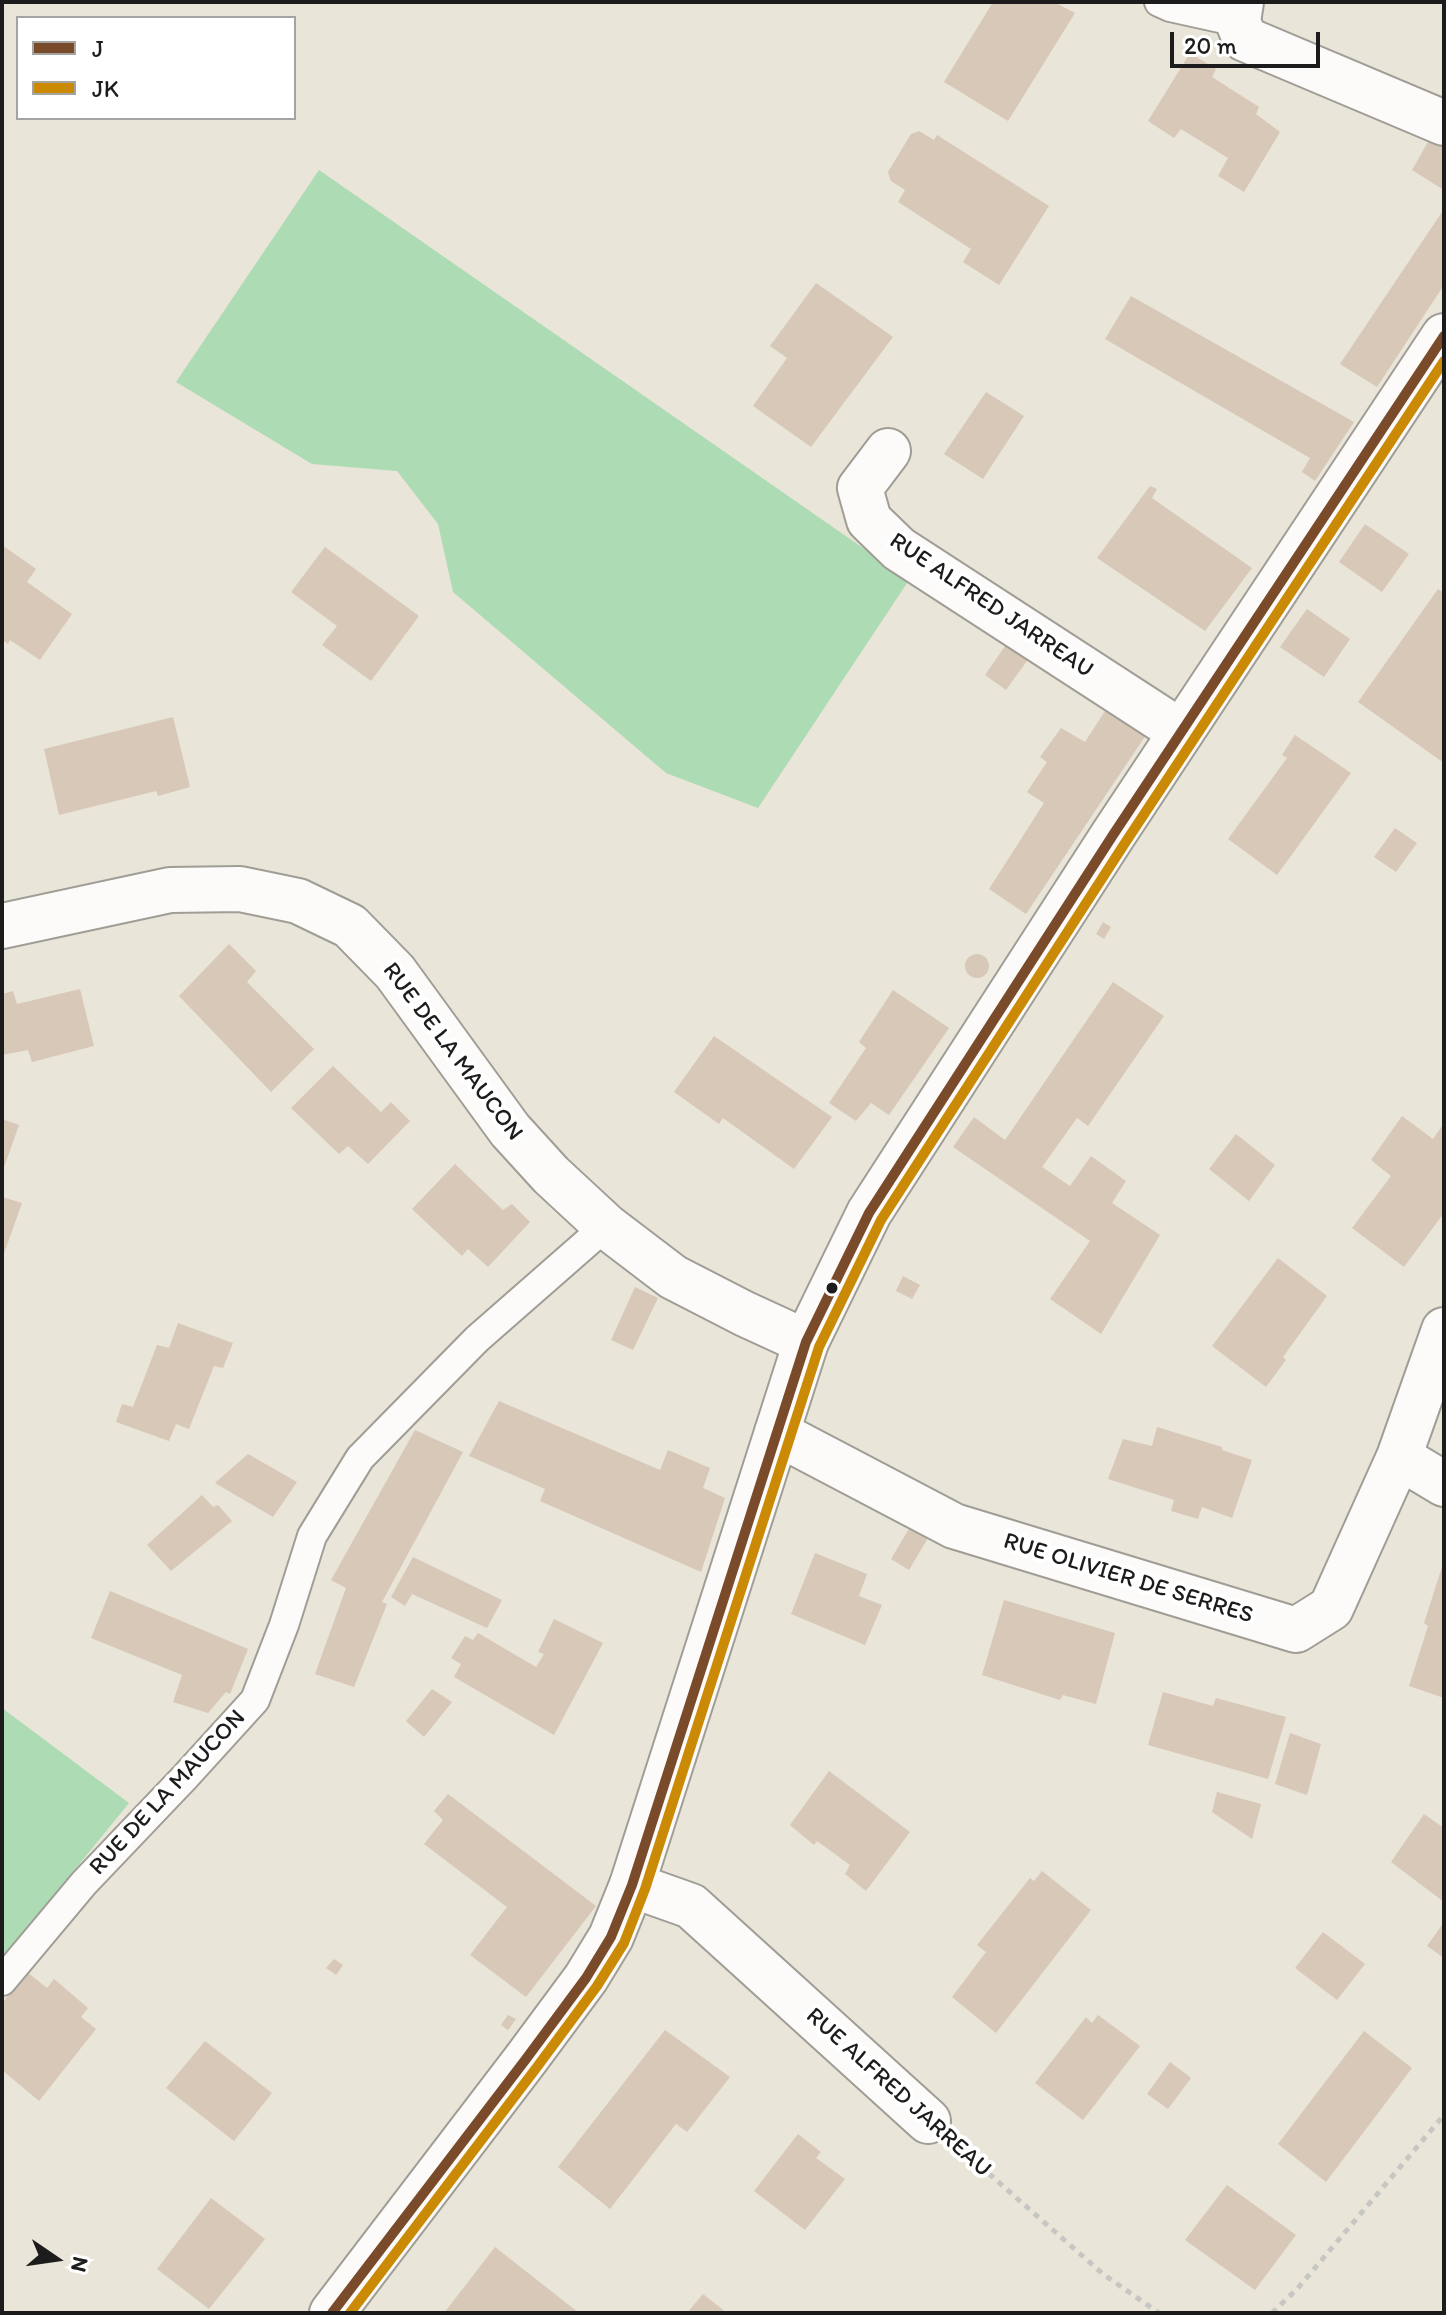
<!DOCTYPE html>
<style>
body{margin:0}
#map{position:relative;width:1446px;height:2315px;overflow:hidden;background:#e9e5d8;font-family:Itim,sans-serif}
canvas{display:block}
.frame{position:absolute;inset:0;border:4px solid #1c1c1c;pointer-events:none}
.legend{position:absolute;left:16px;top:16px;width:280px;height:104px;box-sizing:border-box;background:#fff;border:2px solid #a4a4a4;margin:0;padding:10px 14px;list-style:none;font-size:24px;color:#1c1c1c}
.legend li{display:flex;align-items:center;gap:16px;height:40px}
.legend b{width:40px;border:2px solid #a4a4a4}
.north{position:absolute;left:16px;top:2219px;width:80px;height:80px;-webkit-text-stroke:6px #fff;paint-order:stroke;rotate:103deg;font-size:22px;font-weight:700;line-height:32px;text-align:center;color:#1c1c1c}
.north::after{content:'';display:block;margin:auto;width:28px;height:36px;background:#1c1c1c;clip-path:polygon(50% 0,100% 100%,50% 72%,0 100%)}
.scale{position:absolute;left:1170px;top:32px;width:150px;height:36px;box-sizing:border-box;border:4px solid #1c1c1c;border-top:0;padding-left:10px;font-size:24px;line-height:28px;white-space:nowrap;color:#1c1c1c;-webkit-text-stroke:6px #fff;paint-order:stroke}
</style>
<div id="map">
<canvas width="1446" height="2315"></canvas>
<div class="frame"></div>
<ul class="legend">
<li><b style="height:10px;background:#7a4b2a"></b>J</li>
<li><b style="height:10px;background:#cb8a06"></b>JK</li>
</ul>
<div class="north">N</div>
<div class="scale">20 m</div>
</div>
<script>
const c = document.querySelector('canvas').getContext('2d');
c.lineJoin = 'round';
function fill(path, color) { c.fillStyle = color; c.fill(path, 'evenodd'); }
const poly = rows => new Path2D(rows.map(r => 'M' + r).join(''));
function strokePath(path, color, width, dash) { c.strokeStyle = color; c.lineWidth = width; c.lineCap = dash ? 'butt' : 'round'; c.setLineDash(dash || []); c.stroke(path); }
function label(font, color, halo, rows, align = 'center') {
  c.font = font + ' Itim,sans-serif'; c.lineWidth = 8; c.setLineDash([]); c.textBaseline = 'middle'; c.strokeStyle = halo; c.fillStyle = color; for (const [text, x, y, turn = 0] of rows) {
    c.save(); c.translate(x, y); c.rotate((+turn || 0) * Math.PI / 180); c.textAlign = isNaN(turn) ? turn : align; if (halo) c.strokeText(text, 0, 0); c.fillText(text, 0, 0); c.restore();
  }
}
const green = poly([
 [319,170,909,580,758,808,666,773,453,592,438,524,397,471,312,464,176,382],
 [2,1708,129,1803,2,1959]
]);
const building = poly([
 [993,2,1054,2,1075,13,1008,121,944,82],
 [1190,53,1216,69,1212,77,1259,107,1256,114,1280,132,1244,192,1218,176,1228,158,1181,129,1174,138,1148,121],
 [919,131,934,140,937,135,1049,206,999,285,963,262,971,249,898,202,905,190,891,181,888,172,911,134],
 [1432,135,1444,141,1444,190,1412,170],
 [1444,209,1444,285,1377,387,1340,364],
 [816,283,893,337,811,447,753,406,787,358,770,346],
 [1131,296,1354,422,1315,481,1302,472,1310,458,1105,339],
 [986,392,1024,416,983,479,944,454],
 [1150,486,1157,489,1152,498,1252,568,1205,631,1097,558],
 [1365,524,1409,554,1382,592,1339,562],
 [2,545,36,569,27,582,72,614,40,660,10,640,8,644,2,640],
 [325,547,419,616,371,681,322,645,337,626,291,592],
 [1438,589,1444,593,1444,763,1358,702],
 [1307,609,1350,639,1324,677,1280,647],
 [1010,639,1032,654,1006,690,985,675],
 [1107,708,1146,735,1026,914,989,889,1044,803,1027,792,1047,762,1040,757,1061,728,1085,742],
 [173,717,190,787,158,796,156,791,59,815,44,749],
 [1295,735,1351,773,1277,875,1228,839,1287,758,1282,755],
 [1395,828,1417,843,1396,872,1374,857],
 [1103,922,1111,927,1104,939,1096,934],
 [229,944,256,971,247,982,314,1049,271,1092,179,996],
 '965 966a12 12 0 1 1 24 0a12 12 0 1 1-24 0Z',
 [1113,982,1164,1016,1088,1126,1077,1118,1042,1167,1070,1186,1091,1156,1126,1181,1112,1203,1160,1235,1101,1334,1050,1299,1090,1241,953,1147,974,1117,1005,1140],
 [80,989,94,1046,32,1062,28,1050,2,1055,2,994,13,991,17,1004],
 [893,990,949,1028,889,1115,871,1103,856,1121,829,1103,866,1048,859,1042],
 [714,1036,832,1117,794,1169,723,1118,719,1124,674,1092],
 [333,1066,381,1112,391,1102,410,1121,368,1164,348,1146,339,1154,291,1108],
 [1402,1116,1433,1139,1444,1123,1444,1213,1404,1267,1352,1228,1391,1176,1371,1160],
 [2,1119,19,1125,2,1173],
 [1236,1134,1275,1165,1249,1201,1209,1169],
 [455,1164,503,1210,512,1204,530,1222,488,1267,468,1249,462,1256,412,1209],
 [2,1197,22,1203,2,1259],
 [1278,1258,1327,1296,1283,1357,1286,1360,1266,1387,1212,1346],
 [903,1276,920,1285,912,1299,896,1291],
 [635,1287,658,1298,633,1350,611,1340],
 [178,1323,233,1343,223,1368,214,1366,189,1429,176,1424,169,1441,116,1422,122,1404,133,1407,157,1345,169,1348],
 [499,1401,660,1470,668,1450,710,1468,703,1488,725,1498,701,1572,540,1501,545,1489,469,1456],
 [1157,1427,1222,1447,1222,1450,1252,1460,1232,1518,1202,1507,1198,1519,1171,1511,1174,1500,1108,1479,1123,1439,1152,1446],
 [415,1430,463,1452,382,1602,387,1604,354,1687,315,1674,346,1588,331,1580],
 [248,1454,297,1482,273,1517,215,1483],
 [202,1495,213,1507,218,1505,232,1521,171,1571,147,1545],
 [910,1527,928,1538,909,1570,891,1559],
 [815,1553,867,1574,859,1596,882,1605,865,1645,791,1614],
 [413,1557,502,1600,487,1628,412,1594,405,1606,391,1597],
 [1443,1564,1444,1564,1444,1698,1409,1686,1428,1626,1424,1623],
 [110,1591,248,1649,230,1694,226,1692,208,1713,173,1702,182,1675,91,1638],
 [1004,1600,1115,1633,1096,1704,1063,1695,1060,1700,982,1675],
 [554,1619,603,1643,554,1735,454,1677,461,1664,451,1658,465,1636,473,1640,478,1633,536,1667,544,1654,538,1652],
 [432,1689,452,1702,424,1737,406,1721],
 [1163,1692,1213,1706,1216,1698,1286,1717,1268,1779,1148,1745],
 [1290,1733,1321,1744,1307,1795,1275,1784],
 [829,1771,910,1832,866,1891,845,1874,850,1865,817,1841,814,1845,790,1825],
 [1217,1792,1261,1804,1252,1839,1212,1812],
 [448,1794,596,1906,526,1997,470,1955,507,1907,424,1844,443,1820,434,1811],
 [1424,1814,1444,1828,1444,1902,1391,1862],
 [1042,1871,1091,1910,996,2033,952,1997,986,1952,977,1945,1030,1878,1034,1881],
 [1444,1922,1444,1958,1427,1946],
 [1323,1932,1365,1964,1337,2000,1295,1968],
 [334,1959,343,1965,336,1975,326,1968],
 [27,1972,47,1988,54,1979,88,2008,81,2017,96,2029,39,2101,2,2070,2,2003],
 [508,2015,516,2019,508,2030,501,2025],
 [1098,2015,1140,2046,1083,2120,1035,2083,1086,2017,1092,2023],
 [665,2030,730,2077,687,2132,676,2124,610,2209,558,2167],
 [1364,2031,1412,2068,1326,2182,1278,2144],
 [205,2041,272,2093,234,2141,166,2088],
 [1170,2062,1191,2078,1168,2109,1147,2094],
 [798,2134,821,2152,816,2158,845,2179,805,2230,754,2191],
 [1227,2185,1296,2235,1255,2290,1185,2240],
 [211,2198,265,2239,209,2309,157,2269],
 [495,2247,579,2313,444,2313],
 [703,2294,727,2313,687,2313]
]);
const path = poly([
 [962,2150,1103,2274,1159,2313],
 [1272,2313,1298,2288,1444,2115]
]);
const service = poly([
 [1159,2,1170,7,1238,22],
 [2,1981,84,1883,185,1777,255,1700,284,1625,312,1536,360,1458,477,1339,606,1226]
]);
const minor = poly([
 [1241,2,1238,22,1245,39,1444,123],
 [888,451,860,488,869,520,899,549,1181,732],
 [2,926,170,890,240,889,298,901,350,926,395,972,510,1130,551,1175,606,1226,673,1277,745,1314,806,1342],
 [777,1433,954,1526,1296,1630,1331,1608,1399,1457,1444,1330],
 [1399,1457,1444,1484],
 [632,1885,691,1906,928,2121]
]);
const tertiary = poly([
 [332,2313,526,2059,586,1978,611,1937,632,1885,806,1342,869,1213,1113,835,1444,336]
]);
const bus1 = poly([
 [332,2313,526,2059,586,1978,611,1937,632,1885,806,1342,869,1213,1113,835,1444,336]
]);
const bus2 = poly([
 [350,2313,537,2067,597,1986,624,1943,645,1889,819,1347,881,1220,1125,843,1444,361]
]);
const markers = [
 [832,1288,7,"#1c1c1c"]
];
const streetNames = [
 ["RUE ALFRED JARREAU",991,606,34],
 ["RUE DE LA MAUCON",452,1052,53],
 ["RUE OLIVIER DE SERRES",1128,1579,17],
 ["RUE DE LA MAUCON",168,1793,-47],
 ["RUE ALFRED JARREAU",898,2093,42]
];
fill(green, '#acdbb4');
fill(building, '#d7c8b8');
strokePath(service, '#9f9d95', 32);
strokePath(minor, '#9f9d95', 48);
strokePath(tertiary, '#9f9d95', 48);
strokePath(path, '#c6c6c3', 5, [6, 6]);
strokePath(service, '#fcfbf9', 28);
strokePath(minor, '#fcfbf9', 44);
strokePath(tertiary, '#fcfbf9', 44);
strokePath(bus1, '#7a4b2a', 10);
strokePath(bus2, '#cb8a06', 10);
for (const [x, y, r, color] of markers) { const dot = new Path2D(); dot.arc(x, y, r, 0, 2 * Math.PI); c.fillStyle = color; c.fill(dot); strokePath(dot, '#fff', 3); }
label('24px', '#1c1c1c', '#fff', streetNames);
</script>
